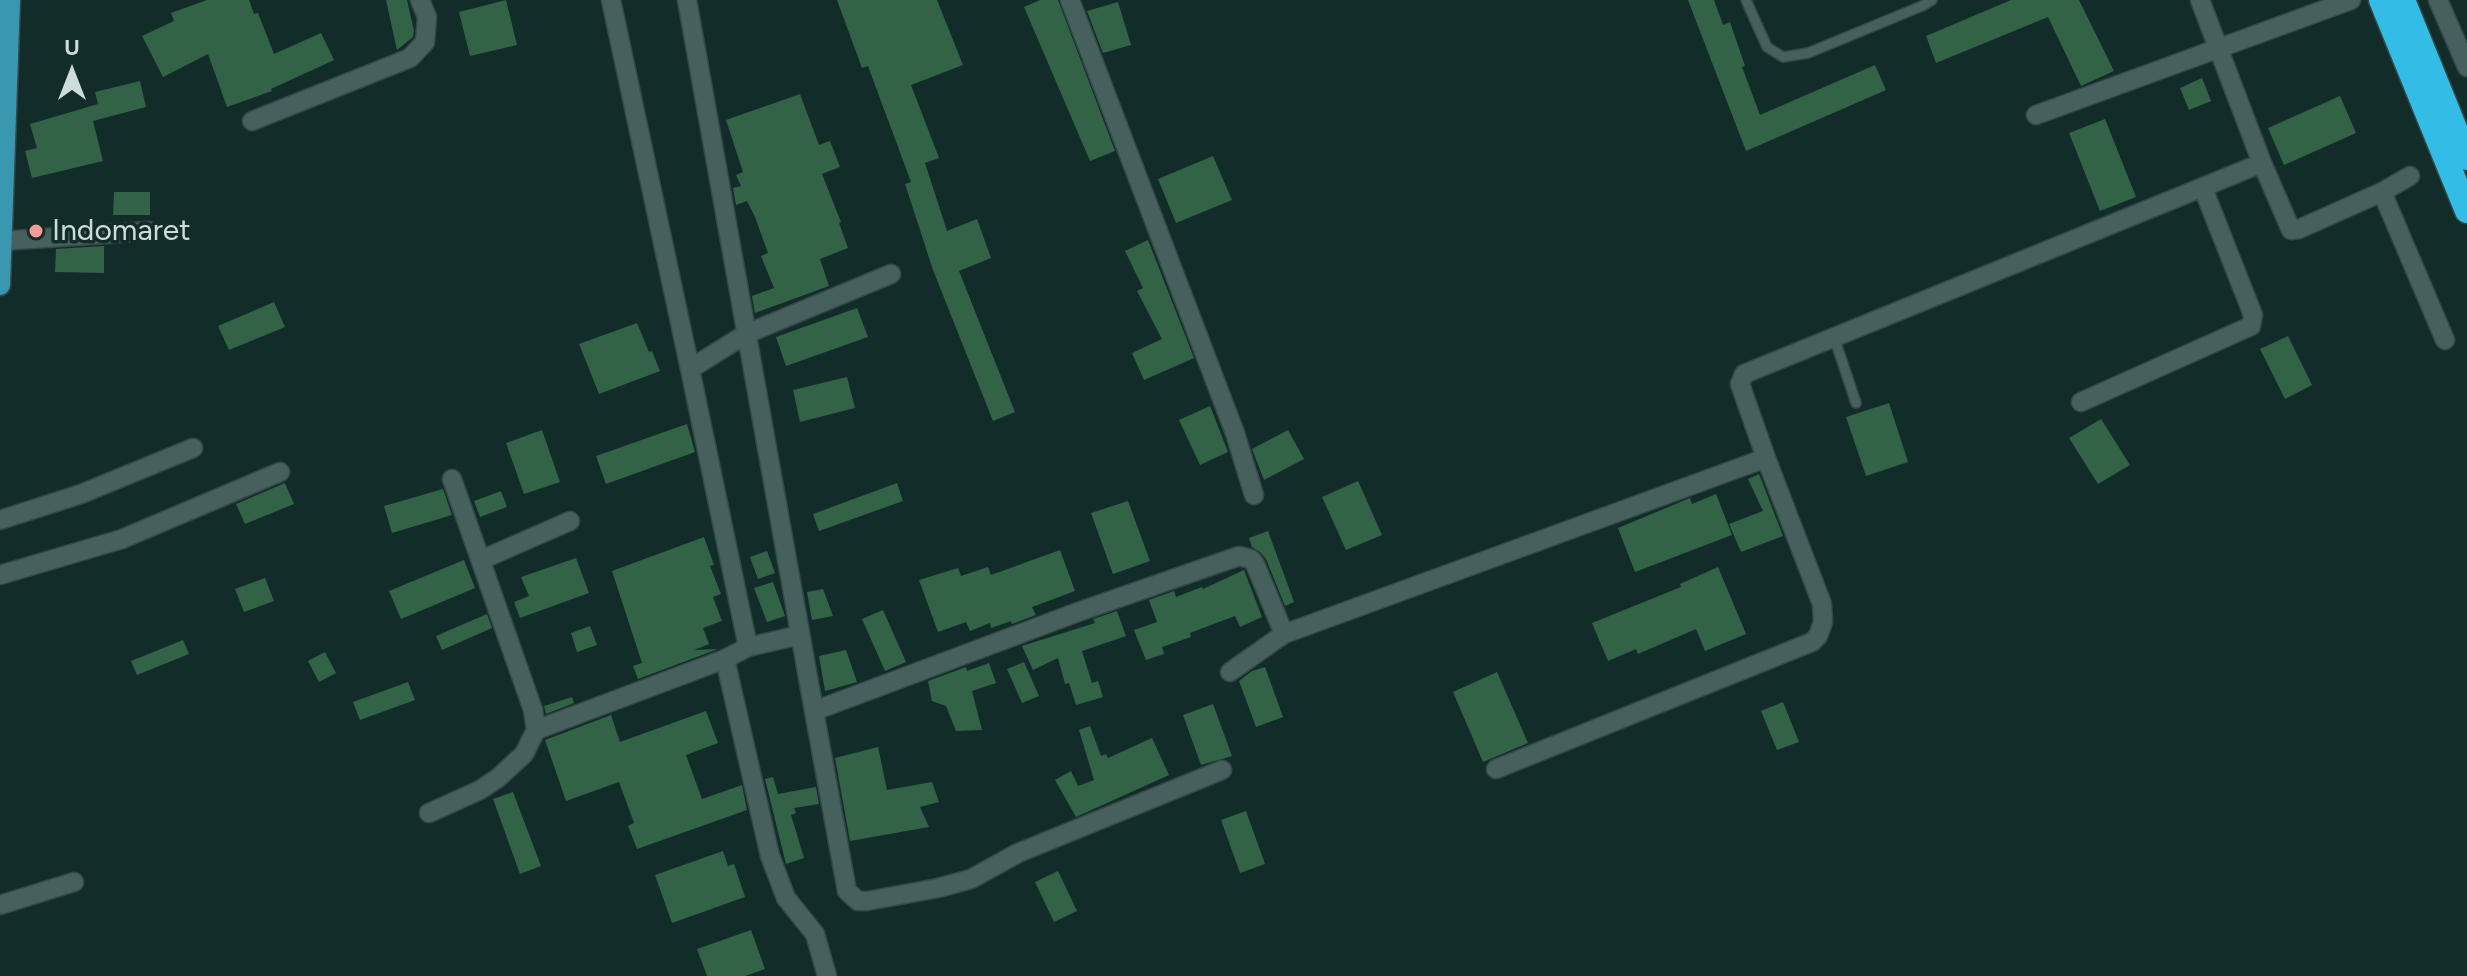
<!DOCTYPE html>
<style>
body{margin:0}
#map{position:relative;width:2467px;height:976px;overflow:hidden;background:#122c2a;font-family:Figtree,sans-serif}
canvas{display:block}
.north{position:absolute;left:32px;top:32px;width:80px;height:80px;-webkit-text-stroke:6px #122c2a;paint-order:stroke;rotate:0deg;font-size:22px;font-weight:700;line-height:32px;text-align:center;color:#cddcda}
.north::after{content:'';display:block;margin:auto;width:28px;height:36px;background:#cddcda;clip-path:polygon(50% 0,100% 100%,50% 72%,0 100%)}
</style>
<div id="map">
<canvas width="2467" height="976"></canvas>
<div class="north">U</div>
</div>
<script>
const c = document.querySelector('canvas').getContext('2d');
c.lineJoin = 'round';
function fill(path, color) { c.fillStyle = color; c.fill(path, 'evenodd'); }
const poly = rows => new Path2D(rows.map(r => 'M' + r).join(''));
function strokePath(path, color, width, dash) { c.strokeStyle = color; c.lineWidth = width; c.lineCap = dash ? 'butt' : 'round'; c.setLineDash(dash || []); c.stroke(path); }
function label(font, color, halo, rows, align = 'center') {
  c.font = font + ' Figtree,sans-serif'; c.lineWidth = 7; c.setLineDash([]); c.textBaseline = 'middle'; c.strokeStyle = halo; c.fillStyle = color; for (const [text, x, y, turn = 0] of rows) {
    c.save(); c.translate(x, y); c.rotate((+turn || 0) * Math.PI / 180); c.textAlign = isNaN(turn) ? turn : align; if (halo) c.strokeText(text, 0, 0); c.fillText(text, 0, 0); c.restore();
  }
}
const building = poly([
 [207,0,249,0,254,14,258,13,274,54,321,33,334,60,271,89,272,91,227,107,208,54,163,77,142,36,174,21,171,13],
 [386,0,407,0,414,31,413,37,397,50],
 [506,0,517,45,470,56,459,12],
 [837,0,937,0,963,65,911,85,939,158,925,163,947,231,977,219,991,258,959,271,1015,412,993,421,933,270,905,184,911,182,868,66,862,68],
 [1040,0,1058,0,1115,151,1090,161,1024,7],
 [1688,0,1714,0,1723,25,1730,22,1745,66,1742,67,1760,115,1875,65,1886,90,1746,151],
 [2011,0,2079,0,2114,71,2081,86,2048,17,1936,63,1926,36],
 [1118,2,1131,45,1103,53,1087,11],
 [2202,78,2211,101,2189,110,2180,88],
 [140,81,146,107,93,121,103,161,32,178,25,151,37,148,30,124,98,104,95,92],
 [800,94,819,145,830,141,840,167,822,174,841,222,839,223,848,248,820,259,829,286,755,313,752,296,774,288,761,256,768,253,755,217,747,201,736,205,733,188,741,186,736,175,743,172,726,120],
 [2340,96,2356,133,2284,165,2268,128],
 [2105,119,2136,197,2100,211,2069,133],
 [1213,156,1232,200,1176,223,1158,179],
 [114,192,150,192,150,215,113,215],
 [1148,240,1194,358,1144,380,1132,353,1162,339,1137,291,1143,288,1125,251],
 [104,246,104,273,55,272,56,249],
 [274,302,285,327,229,350,218,326],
 [857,308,868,337,786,366,776,337],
 [637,323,649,352,652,351,660,371,599,394,579,344],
 [2288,336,2312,385,2285,399,2260,349],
 [847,377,855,408,800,422,793,390],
 [1889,403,1908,462,1866,476,1846,417],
 [1210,406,1228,452,1200,465,1179,420],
 [2101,419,2130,465,2098,484,2069,438],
 [687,424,695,452,606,484,596,456],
 [542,430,560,482,524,494,506,443],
 [1288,430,1304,459,1264,480,1252,449],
 [1759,474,1783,536,1741,552,1729,524,1763,511,1748,479],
 [1358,481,1382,535,1346,550,1322,497],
 [285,483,294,504,245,524,236,504],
 [897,483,903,501,819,531,813,514],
 [443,489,452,515,392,533,384,506],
 [501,491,507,507,480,517,474,501],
 [1716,494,1732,535,1635,572,1618,528,1690,498,1692,504],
 [1128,501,1150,561,1113,574,1091,513],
 [1268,531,1294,602,1285,606,1266,559,1260,552,1252,547,1249,538],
 [704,537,714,565,710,566,721,594,713,597,722,621,703,628,709,644,694,650,718,649,638,679,633,666,642,663,612,571],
 [1060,550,1075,591,1032,607,1036,615,1012,624,1011,621,991,628,990,623,970,631,966,622,938,632,919,580,958,568,961,576,988,567,991,575],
 [767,551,775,573,758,579,750,557],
 [576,558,589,593,520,618,514,602,529,596,521,577],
 [464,560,475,588,401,619,389,591],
 [1718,567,1746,634,1705,651,1696,629,1638,654,1636,649,1608,661,1592,623,1681,587,1680,584],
 [1244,570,1262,617,1240,627,1235,616,1190,633,1191,637,1162,647,1164,654,1146,660,1134,630,1157,622,1149,600,1174,591,1176,597,1202,587,1203,589],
 [265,578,274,601,244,612,235,589],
 [773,582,785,616,767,622,754,588],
 [823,589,833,616,812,620,807,592],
 [883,610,906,662,885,671,862,619],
 [1117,611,1126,636,1082,651,1092,683,1098,681,1103,697,1076,705,1069,683,1065,684,1058,658,1033,670,1022,646,1095,623,1093,619],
 [487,614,492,628,442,650,436,636],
 [590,626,597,645,577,652,571,633],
 [183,640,189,654,137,675,131,661],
 [846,650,857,682,825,691,819,656],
 [325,652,336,673,319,682,308,661],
 [1024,662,1039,696,1022,703,1007,669],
 [989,663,996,683,972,691,982,730,956,731,946,706,932,701,928,681,966,667,967,671],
 [1265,667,1283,717,1256,727,1239,681,1252,671],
 [1497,672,1528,743,1483,762,1453,692],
 [408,682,415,700,360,720,353,702],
 [572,697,574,703,546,714,544,706],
 [1783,702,1799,742,1777,750,1761,711],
 [1213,704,1232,756,1201,765,1183,715],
 [706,711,718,743,686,755,702,799,742,785,747,810,637,849,628,826,634,823,619,782,566,801,545,740,611,715,620,742],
 [1090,726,1101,756,1106,754,1108,758,1152,738,1169,775,1076,817,1055,780,1071,771,1078,786,1094,780,1079,730],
 [878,747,887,790,932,782,939,802,920,807,929,827,850,841,835,758],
 [773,777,778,794,816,787,819,804,794,808,796,813,791,815,804,858,786,864,765,779],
 [513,792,541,866,520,874,493,799],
 [1246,811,1265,864,1240,873,1221,820],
 [723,851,728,866,734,864,745,897,672,923,655,875],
 [1058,871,1077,911,1054,922,1035,882],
 [751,930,765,969,745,976,707,976,697,949]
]);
const service = poly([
 [1746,0,1767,47,1783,57,1808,53,1922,6,1932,0],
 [1834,337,1856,403]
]);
const minor = poly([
 [611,0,690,369],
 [687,0,814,711,1078,612,1239,556,1251,559,1255,564,1284,634,1766,458,1740,384,1744,374,2262,163],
 [1070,0,1235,433,1254,495],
 [2200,0,2262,163,2291,230,2299,229,2382,192,2445,340],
 [2438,0,2467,67],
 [2036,115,2351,0],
 [252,121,410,58,425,42,427,17,420,0],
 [2382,192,2410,176],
 [1,241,149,231],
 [2081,402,2251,326,2253,315,2203,188],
 [452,479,533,710,536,730,725,659],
 [0,520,81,494,193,448],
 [481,560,570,521],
 [0,575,122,539,280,472],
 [748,647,800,635],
 [1230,672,1284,634],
 [814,711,847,891,858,901,867,901,938,888,971,879,1018,853,1222,770],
 [1496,769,1812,642,1818,636,1823,622,1822,604,1766,458],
 [429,813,480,790,498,778,524,754,536,730],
 [0,905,74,882],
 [827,976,815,934,786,898,770,856,725,659,748,647,690,369,746,334,891,274]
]);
const primary = poly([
 [0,285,10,0]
]);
const motorway = poly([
 [2381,0,2467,211],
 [2403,0,2467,158]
]);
const markers = [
 [36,231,8,"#f59b9a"]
];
const poiNames = [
 ["Indomaret",52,231]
];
fill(building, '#326346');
strokePath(service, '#354847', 12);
strokePath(minor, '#354847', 21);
strokePath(primary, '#354847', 23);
strokePath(motorway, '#354847', 27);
strokePath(service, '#46605e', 9);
strokePath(minor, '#46605e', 18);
strokePath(primary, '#3a97b0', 20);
strokePath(motorway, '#32bce6', 24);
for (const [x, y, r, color] of markers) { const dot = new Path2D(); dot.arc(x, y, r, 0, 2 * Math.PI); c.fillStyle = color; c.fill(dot); strokePath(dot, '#122c2a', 3); }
label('30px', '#cddcda', '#122c2a', poiNames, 'left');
</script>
